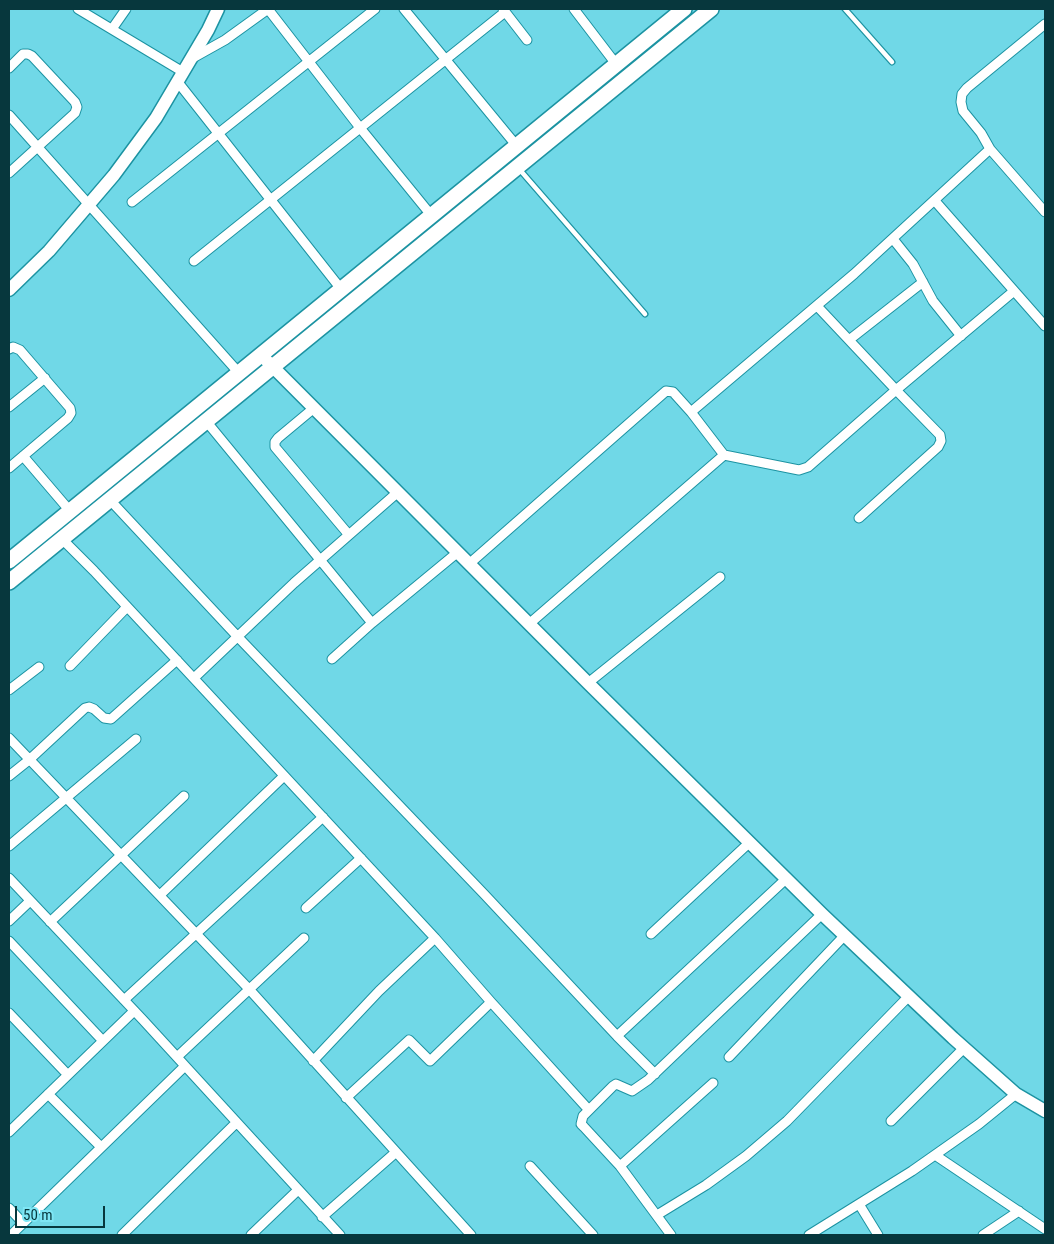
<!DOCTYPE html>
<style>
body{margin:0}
#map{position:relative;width:1054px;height:1244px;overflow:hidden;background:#70d8e7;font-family:"Roboto Condensed",sans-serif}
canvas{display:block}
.frame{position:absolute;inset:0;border:10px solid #07373d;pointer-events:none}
.scale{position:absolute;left:15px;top:1206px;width:90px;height:22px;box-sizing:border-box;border:2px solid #07373d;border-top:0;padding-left:6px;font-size:15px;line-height:18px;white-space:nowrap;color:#07373d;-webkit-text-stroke:4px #7ee6f5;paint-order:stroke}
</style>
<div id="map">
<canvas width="1054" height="1244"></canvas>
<div class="frame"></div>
<div class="scale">50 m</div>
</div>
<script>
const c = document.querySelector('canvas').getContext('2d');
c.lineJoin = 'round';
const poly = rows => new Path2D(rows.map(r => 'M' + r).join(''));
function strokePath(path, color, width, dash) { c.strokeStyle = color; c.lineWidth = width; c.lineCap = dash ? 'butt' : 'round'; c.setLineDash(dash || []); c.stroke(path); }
const lane = poly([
 [845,9,892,62],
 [520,170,645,314]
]);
const street = poly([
 [78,9,183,72],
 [268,9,361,129,431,215],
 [404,9,516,145],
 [503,9,527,40],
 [574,9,616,64],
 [112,29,126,9],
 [191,59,225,40,268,9],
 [9,68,23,54,28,54,32,56,75,102,77,107,75,113,9,173],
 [177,81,341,289],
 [9,115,239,373],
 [990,149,981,133,963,111,961,102,962,94,967,88,1045,24],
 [935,201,1045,326],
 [132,202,375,9],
 [893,239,913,264,933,301,961,336],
 [194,261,505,12],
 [817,306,896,390,940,435,941,441,938,447,859,518],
 [849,340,923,282],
 [9,349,13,347,20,350,70,408,71,413,68,418,9,468],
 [9,407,45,378],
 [314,408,278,438,275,442,275,447,349,535],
 [691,412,854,274,990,149,1045,212],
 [206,421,372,623],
 [23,456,70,511],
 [110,500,237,636,484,894,617,1036,655,1074],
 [62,539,94,571,435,938,491,1002,588,1109],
 [469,564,666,391,673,392,691,412,724,455,799,470,808,467,896,390,1014,291],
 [529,624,724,455],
 [332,659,372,623,458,552],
 [70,666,127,607],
 [194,678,294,583,398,492],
 [588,683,720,577],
 [9,690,39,667],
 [9,738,249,989,471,1235],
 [9,776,29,760,85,708,89,707,94,709,104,718,111,719,177,660],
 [9,846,136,739],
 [9,878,143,1020,340,1235],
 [160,895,284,776],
 [306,908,361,858],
 [9,921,30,901],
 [50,922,184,796],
 [651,934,750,842],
 [9,941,103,1041],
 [124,1000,323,817],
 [9,1013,68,1075],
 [617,1036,787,878],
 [177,1057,304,938],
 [729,1057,845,935],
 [313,1061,379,991,435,938],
 [48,1094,101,1147],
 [346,1098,409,1040,430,1061,491,1002],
 [891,1121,964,1048],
 [9,1132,134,1011],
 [935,1155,1045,1229],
 [530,1166,593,1235],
 [620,1166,713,1083],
 [859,1204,878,1235],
 [9,1208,23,1223],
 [657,1215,706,1185,746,1156,787,1121,909,996],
 [322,1217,395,1153],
 [11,1235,185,1066],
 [122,1235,236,1123],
 [251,1235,298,1190],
 [671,1235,620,1166,584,1127,581,1124,583,1116,613,1086,616,1084,632,1091,648,1080,822,914],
 [809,1235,912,1171,979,1124,1016,1094],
 [983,1235,1019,1211]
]);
const secondary = poly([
 [9,290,49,251,114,175,156,118,208,30,218,9],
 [266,360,588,683,822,914,953,1038,1016,1094,1045,1111]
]);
const primary = poly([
 [9,561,684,9],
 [9,582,711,9]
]);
strokePath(lane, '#1c93a2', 7);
strokePath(street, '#1c93a2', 11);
strokePath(secondary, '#1c93a2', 15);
strokePath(primary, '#1c93a2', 18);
strokePath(lane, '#fff', 4.5);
strokePath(street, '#fff', 9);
strokePath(secondary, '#fff', 12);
strokePath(primary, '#fff', 15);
</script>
